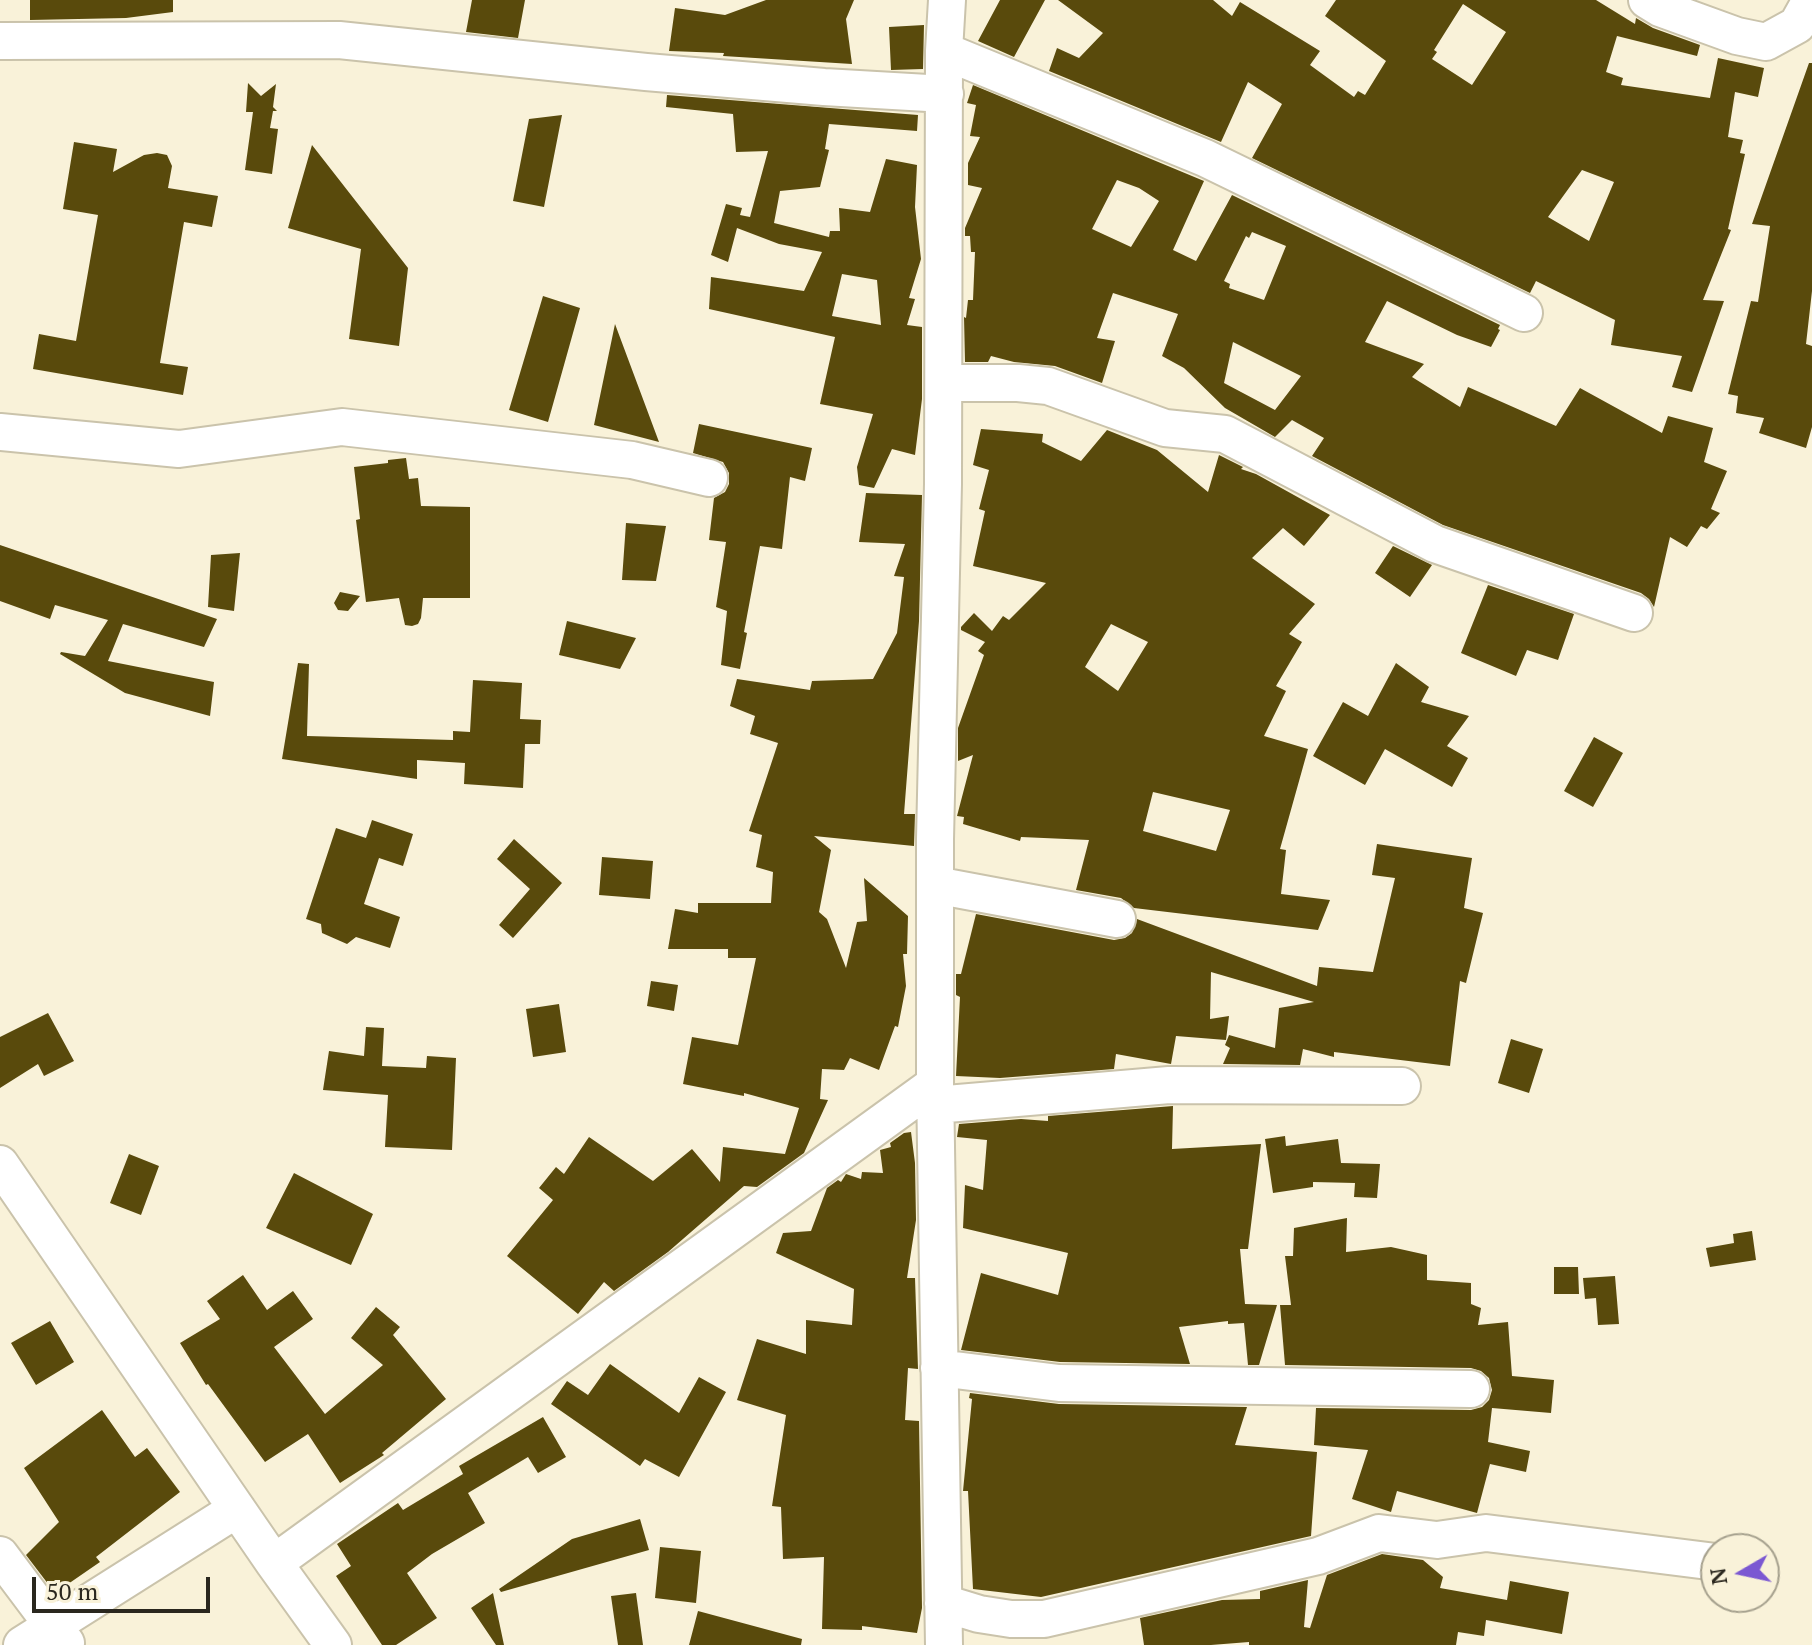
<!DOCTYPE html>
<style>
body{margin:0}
#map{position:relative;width:1812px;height:1645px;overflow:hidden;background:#f9f2d9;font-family:"PT Serif",serif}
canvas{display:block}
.north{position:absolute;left:1700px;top:1533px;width:80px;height:80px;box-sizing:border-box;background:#f9f2d9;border:2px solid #a6a18e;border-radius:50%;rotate:261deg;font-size:22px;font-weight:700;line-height:32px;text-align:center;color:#2a271e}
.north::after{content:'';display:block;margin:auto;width:28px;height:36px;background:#7b58d2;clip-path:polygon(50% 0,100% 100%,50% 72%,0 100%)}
.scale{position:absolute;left:32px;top:1577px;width:178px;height:36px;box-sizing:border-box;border:4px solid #2a271e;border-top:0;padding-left:10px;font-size:24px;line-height:28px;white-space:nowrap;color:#2a271e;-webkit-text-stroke:6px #f9f2d9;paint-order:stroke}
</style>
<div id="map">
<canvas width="1812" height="1645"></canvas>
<div class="north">N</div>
<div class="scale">50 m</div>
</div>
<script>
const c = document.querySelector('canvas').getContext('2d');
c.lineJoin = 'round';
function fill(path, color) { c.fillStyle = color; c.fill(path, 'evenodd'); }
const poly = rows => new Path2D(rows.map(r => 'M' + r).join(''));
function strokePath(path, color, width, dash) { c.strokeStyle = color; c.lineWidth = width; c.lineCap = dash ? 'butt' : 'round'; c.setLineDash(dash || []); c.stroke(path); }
const building = poly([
 [30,0,173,0,173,12,126,18,30,20],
 [472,0,525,0,518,38,466,32],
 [766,0,854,0,846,19,852,64,723,56,724,53,669,51,675,8,725,15],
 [1000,0,1045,0,1014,57,978,41],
 [1058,0,1213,0,1232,16,1240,2,1320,51,1310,65,1354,97,1358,91,1365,95,1386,61,1325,16,1336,0,1596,0,1635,24,1636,18,1653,28,1700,45,1697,56,1617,36,1606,72,1623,78,1621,85,1710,98,1718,58,1764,68,1758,97,1735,92,1728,137,1743,140,1740,153,1745,154,1728,229,1731,230,1703,300,1724,301,1692,392,1672,387,1682,356,1611,345,1615,320,1536,281,1530,293,1252,158,1282,104,1248,82,1221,142,1049,71,1057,48,1079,58,1103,33],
 [1463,4,1506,32,1472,85,1432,59,1437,52,1434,50],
 [1582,170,1614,182,1589,241,1548,217],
 [924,25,923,69,891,70,889,27],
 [1809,63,1812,63,1812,291,1806,344,1812,346,1812,427,1806,448,1759,433,1764,418,1736,413,1738,396,1728,394,1751,301,1758,302,1770,226,1752,224],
 [248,83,261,96,276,84,273,107,277,111,273,111,270,128,278,129,272,174,245,170,253,112,246,112],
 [973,85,1204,181,1173,250,1196,261,1232,195,1500,325,1498,329,1500,330,1491,347,1457,335,1387,301,1365,342,1424,364,1412,377,1460,407,1468,387,1556,426,1580,388,1662,433,1668,416,1713,428,1704,462,1727,471,1711,509,1720,513,1707,529,1701,526,1687,547,1670,537,1654,607,1649,599,1641,593,1443,525,1312,456,1324,438,1292,420,1275,437,1225,408,1184,368,1162,356,1178,314,1113,293,1097,338,1115,341,1102,383,1055,366,1014,362,991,356,988,362,965,362,964,317,966,318,968,300,973,300,975,252,971,252,970,236,965,236,965,228,982,188,968,185,968,163,980,137,970,136,976,105,967,103],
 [1117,180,1139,188,1159,201,1131,247,1092,229],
 [1252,232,1286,246,1264,300,1229,288,1230,284,1224,281,1246,236,1249,238],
 [1233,342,1301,376,1275,410,1224,383],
 [667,95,918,115,917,131,829,124,825,149,829,150,820,187,780,191,774,223,829,237,830,231,840,231,839,208,870,212,886,159,917,165,915,207,921,259,909,298,915,299,907,325,922,327,922,399,915,455,892,449,874,488,859,485,857,467,873,414,820,404,835,337,709,309,711,277,804,291,822,252,779,244,737,228,728,262,711,255,726,204,742,208,740,215,750,217,768,151,736,152,733,114,666,107],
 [842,274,877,280,881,325,832,316],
 [562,115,544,207,513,201,529,119],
 [74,142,117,149,113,172,144,155,157,153,167,155,172,166,168,188,218,196,212,227,184,222,160,363,188,367,183,395,33,369,39,334,76,341,98,215,63,209],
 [312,145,408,268,399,346,349,339,361,249,288,228],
 [543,296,580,308,548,422,509,410],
 [615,324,659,442,594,425],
 [699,424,812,448,805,481,790,477,782,549,760,546,744,632,747,633,740,669,721,665,727,611,716,607,726,542,709,540,714,498,725,492,729,484,729,473,723,462,693,453],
 [981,429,1043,434,1042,442,1081,461,1107,430,1157,450,1208,492,1219,455,1243,467,1241,469,1256,474,1330,515,1304,546,1283,528,1252,558,1315,604,1289,634,1302,642,1276,686,1286,691,1264,736,1308,749,1280,849,1286,850,1281,894,1330,900,1318,930,1134,908,1121,898,1076,890,1089,840,1021,837,1020,841,963,824,964,817,957,816,973,755,958,761,958,728,984,655,978,651,985,642,961,630,961,627,974,613,992,631,1003,616,1009,620,1046,583,973,566,985,511,979,509,989,470,973,465],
 [1111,624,1148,642,1118,691,1085,667],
 [1153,792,1230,810,1216,851,1143,831],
 [406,458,409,479,418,478,421,506,470,507,470,598,423,598,421,618,418,624,412,626,405,625,399,598,366,602,356,520,360,519,354,467,388,463,388,460],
 [866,493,922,495,919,621,904,814,915,814,914,846,814,836,831,850,819,912,827,919,846,968,857,922,867,921,864,878,908,916,907,954,903,954,906,986,898,1027,895,1026,879,1070,850,1058,844,1070,822,1069,820,1099,828,1100,804,1153,757,1187,744,1186,668,1252,614,1291,604,1282,578,1314,507,1256,553,1200,539,1188,556,1167,564,1174,589,1137,653,1181,692,1149,720,1182,723,1147,785,1154,799,1108,744,1093,744,1096,683,1084,692,1037,738,1045,756,958,728,958,728,949,668,949,675,909,698,913,698,903,771,903,773,872,756,867,762,835,749,831,778,743,750,734,755,716,730,706,737,679,810,690,812,681,873,679,897,633,904,577,894,576,905,544,859,542],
 [626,523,666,526,656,581,622,580],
 [0,545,217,619,204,647,123,624,108,661,214,682,210,716,125,693,60,654,61,652,85,656,108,620,55,605,50,619,0,601],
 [1393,546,1432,565,1410,597,1375,573],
 [240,553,234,611,208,607,211,555],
 [1488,585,1574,614,1558,660,1527,650,1516,676,1461,653],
 [340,592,360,596,348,611,338,610,334,603],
 [567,621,636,638,620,669,559,655],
 [298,663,309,664,307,736,453,740,453,731,470,732,473,680,522,683,520,719,541,720,540,744,525,744,523,788,464,784,465,763,417,760,417,779,282,759],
 [1396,663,1429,687,1421,702,1469,716,1447,746,1468,758,1452,787,1385,749,1365,785,1313,756,1343,702,1368,716],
 [1594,737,1623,753,1593,807,1564,791],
 [372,820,413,834,403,866,379,858,364,904,400,917,390,948,356,937,347,944,322,933,321,924,306,919,336,828,366,838],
 [514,839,562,883,513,938,499,925,530,889,497,859],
 [1377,844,1472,858,1464,908,1483,913,1466,983,1460,981,1450,1066,1334,1052,1334,1057,1303,1049,1300,1065,1223,1064,1230,1048,1225,1045,1229,1035,1275,1048,1279,1008,1314,1002,1211,972,1210,1019,1229,1016,1226,1040,1176,1036,1171,1064,1116,1054,1114,1069,1000,1078,956,1076,960,997,956,995,956,974,961,974,976,914,1114,940,1125,938,1132,933,1137,919,1317,986,1319,967,1373,972,1395,878,1372,875],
 [602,857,653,861,650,899,599,895],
 [651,981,678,985,674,1011,647,1006],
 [559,1004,566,1052,533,1057,526,1009],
 [48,1013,74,1061,44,1076,38,1064,0,1088,0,1037],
 [366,1027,384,1028,382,1066,426,1068,427,1056,456,1058,452,1150,385,1147,388,1095,323,1090,329,1051,364,1056],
 [1511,1039,1543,1049,1529,1093,1498,1083],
 [1173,1106,1172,1149,1261,1144,1248,1249,1240,1249,1245,1304,1277,1305,1259,1365,1248,1365,1244,1323,1228,1324,1228,1321,1179,1327,1190,1364,1060,1362,961,1350,981,1273,1058,1295,1068,1253,963,1228,965,1185,983,1190,987,1140,957,1137,959,1124,1021,1119,1048,1121,1048,1116],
 [911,1132,915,1163,916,1220,907,1278,915,1278,918,1369,908,1368,905,1420,919,1421,922,1608,917,1633,862,1626,862,1630,822,1629,824,1557,783,1559,781,1507,772,1506,786,1415,737,1400,757,1339,806,1354,806,1320,852,1325,854,1289,776,1253,783,1233,811,1231,827,1188,838,1180,841,1182,846,1174,861,1179,862,1172,883,1173,880,1150,891,1147,890,1143,904,1133],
 [1285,1136,1286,1146,1338,1139,1341,1163,1380,1164,1377,1198,1354,1197,1355,1183,1313,1182,1313,1187,1273,1193,1265,1139],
 [129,1154,159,1166,141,1215,110,1203],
 [294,1173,373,1214,351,1265,266,1228],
 [1347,1218,1346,1252,1391,1247,1427,1255,1427,1280,1471,1283,1471,1304,1481,1308,1478,1325,1508,1322,1512,1376,1554,1380,1551,1413,1492,1408,1488,1442,1530,1451,1526,1472,1490,1464,1477,1513,1397,1491,1391,1512,1352,1499,1368,1450,1314,1445,1316,1408,1471,1410,1482,1407,1489,1400,1492,1390,1489,1378,1481,1371,1471,1368,1285,1365,1280,1305,1291,1305,1285,1256,1293,1256,1294,1228],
 [1752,1231,1756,1260,1710,1267,1706,1248,1734,1243,1733,1234],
 [1554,1267,1578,1267,1579,1294,1554,1294],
 [243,1275,267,1310,293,1291,313,1319,274,1347,325,1414,383,1365,351,1338,376,1307,400,1327,393,1335,446,1399,382,1453,384,1455,340,1483,308,1434,265,1462,208,1384,206,1385,180,1343,220,1319,207,1301],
 [1615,1276,1619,1324,1598,1325,1596,1298,1585,1299,1583,1278],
 [50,1321,74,1362,36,1385,11,1343],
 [610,1364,679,1413,699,1377,726,1392,679,1477,645,1459,640,1466,551,1404,567,1381,588,1395],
 [970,1393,1059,1404,1247,1407,1235,1445,1317,1452,1311,1536,1041,1597,973,1589,968,1491,963,1491,972,1399,969,1398],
 [102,1410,135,1457,147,1448,180,1492,96,1557,100,1562,55,1593,26,1555,59,1522,24,1468],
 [543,1417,566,1457,538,1473,528,1457,468,1493,485,1523,432,1554,407,1573,437,1618,396,1645,382,1645,336,1576,351,1566,337,1544,398,1503,403,1510,463,1474,459,1466],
 [640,1519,649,1550,501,1592,499,1589,572,1539],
 [660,1547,701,1551,696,1603,655,1598],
 [1382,1554,1423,1560,1443,1577,1440,1588,1507,1600,1510,1581,1569,1592,1562,1634,1486,1620,1484,1636,1458,1632,1456,1645,1249,1645,1249,1642,1211,1645,1144,1645,1140,1618,1222,1600,1260,1599,1260,1591,1308,1580,1304,1627,1310,1628,1327,1575],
 [493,1593,504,1645,496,1645,471,1608],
 [636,1593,643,1645,618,1645,611,1596],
 [698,1611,802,1639,801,1645,689,1645]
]);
const minor = poly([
 [1647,0,1660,8,1737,36,1766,42,1797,25,1811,0],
 [0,41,339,40,646,72,824,87,945,94],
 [944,51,1205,158,1524,313],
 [944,383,1018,383,1048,386,1165,428,1225,434,1435,544,1634,613],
 [0,432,179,449,342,427,632,460,709,478],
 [935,885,1117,919],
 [935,1105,1169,1085,1402,1086],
 [0,1164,274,1563,333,1645],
 [939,1368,1059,1383,1471,1389],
 [0,1555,66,1643],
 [274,1563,935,1084],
 [943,1603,979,1614,1011,1619,1044,1619,1318,1556,1379,1533,1437,1540,1486,1533,1716,1562],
 [22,1645,237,1509],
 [944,1645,935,1084,935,839,943,484,944,51,947,0]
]);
fill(building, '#594a0c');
strokePath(minor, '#cac3ab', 40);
strokePath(minor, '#fff', 36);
</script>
